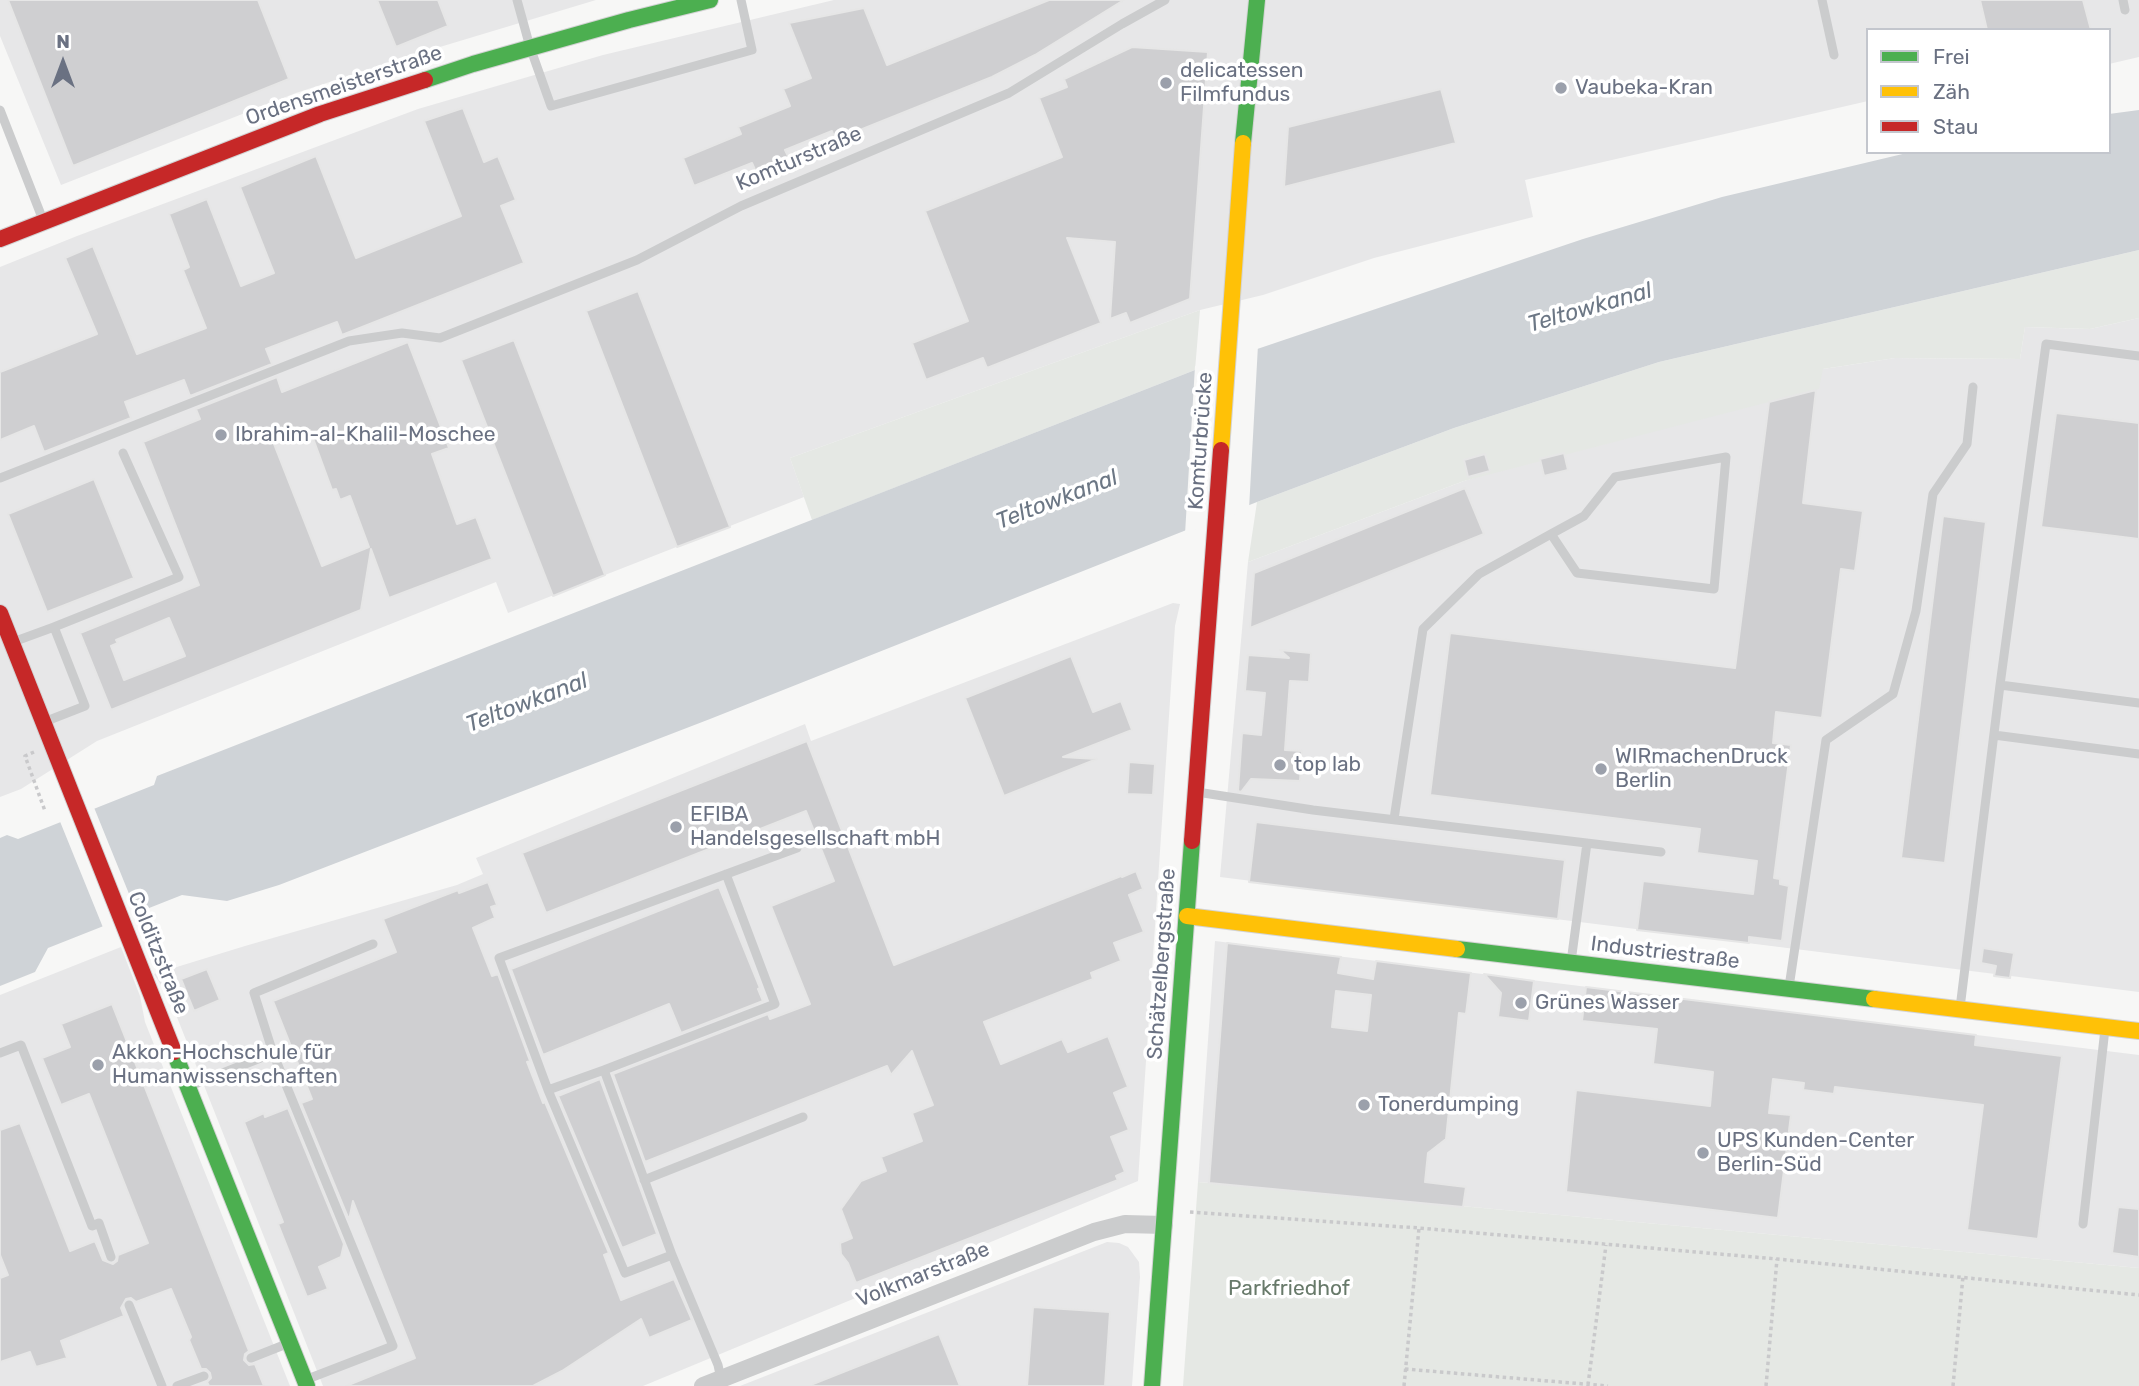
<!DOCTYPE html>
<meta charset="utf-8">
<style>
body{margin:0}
#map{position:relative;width:2139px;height:1386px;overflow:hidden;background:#f7f7f6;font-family:Rubik,sans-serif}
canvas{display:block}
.legend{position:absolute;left:1866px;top:28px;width:245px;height:126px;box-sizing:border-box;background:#fff;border:2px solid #c3c6cd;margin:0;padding:9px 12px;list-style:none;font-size:21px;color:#6a7182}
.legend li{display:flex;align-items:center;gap:14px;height:35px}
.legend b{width:35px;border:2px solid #c3c6cd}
.north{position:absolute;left:28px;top:28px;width:70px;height:70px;-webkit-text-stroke:5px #fff;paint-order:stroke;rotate:0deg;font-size:19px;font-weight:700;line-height:28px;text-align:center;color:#6a7182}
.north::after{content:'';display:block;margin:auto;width:24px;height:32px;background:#6a7182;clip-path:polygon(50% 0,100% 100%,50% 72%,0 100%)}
</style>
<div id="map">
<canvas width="2139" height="1386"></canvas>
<ul class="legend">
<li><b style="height:9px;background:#4caf50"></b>Frei</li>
<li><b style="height:9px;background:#ffc107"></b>Zäh</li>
<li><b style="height:9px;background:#c62828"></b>Stau</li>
</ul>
<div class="north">N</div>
</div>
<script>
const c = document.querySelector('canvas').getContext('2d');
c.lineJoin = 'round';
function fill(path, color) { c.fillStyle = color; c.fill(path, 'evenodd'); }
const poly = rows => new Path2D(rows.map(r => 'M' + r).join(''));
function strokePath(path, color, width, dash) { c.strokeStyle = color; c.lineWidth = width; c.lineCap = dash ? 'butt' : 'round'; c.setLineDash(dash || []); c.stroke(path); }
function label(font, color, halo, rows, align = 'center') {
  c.font = font + ' Rubik,sans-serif'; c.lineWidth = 7; c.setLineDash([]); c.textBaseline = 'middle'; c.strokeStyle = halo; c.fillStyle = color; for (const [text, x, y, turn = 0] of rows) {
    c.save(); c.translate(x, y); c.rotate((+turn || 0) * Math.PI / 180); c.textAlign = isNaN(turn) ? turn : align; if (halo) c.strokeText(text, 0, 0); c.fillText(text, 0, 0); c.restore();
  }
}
const built = poly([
 [0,0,596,0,400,59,296,93,61,185,0,36],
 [834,0,2139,0,2139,57,2109,64,2109,30,1868,30,1868,101,1525,180,1533,217,1374,258,1263,295,1200,310,790,458,804,497,508,613,496,582,97,741,21,789,0,797,0,267,77,236,418,109,603,55],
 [2139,318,2139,992,1220,877,1248,562,1464,481,1823,369,1895,358,2020,359,2025,327,2090,329],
 [1173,603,1180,604,1175,626,1138,1181,643,1386,323,1386,169,997,154,974,245,946,457,885,483,874,476,858,805,724,811,741],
 [1215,941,2139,1055,2139,1268,1198,1182],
 [121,947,140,996,145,1022,290,1386,0,1386,0,995],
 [1107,1242,1119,1243,1128,1247,1139,1262,1140,1277,1132,1386,740,1386]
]);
const green = poly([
 [2139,250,2139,318,2090,329,2025,327,2020,359,1895,358,1823,369,1819,389,1464,481,1248,562,1257,502,1454,428,1659,362],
 [1200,310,1195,370,812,520,790,458],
 [1198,1182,2139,1268,2139,1386,1183,1386]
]);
const water = poly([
 [2139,110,2139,250,1659,362,1454,428,1257,502,710,719,279,885,227,901,182,895,48,948,35,972,0,986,0,838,7,835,18,839,154,785,157,776,1195,370,1583,239,1722,197,1911,152,2109,152,2109,114]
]);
const pier = poly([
 [1258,345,1249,509,1185,534,1195,366],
 [93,805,138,916,104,930,59,819]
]);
const building = poly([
 [8,0,258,0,289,79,73,166,8,0],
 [377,0,438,0,448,26,396,47,377,0],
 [1049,0,1124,0,1035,55,992,77,835,140,832,131,785,150,789,158,756,172,752,163,694,186,683,158,741,134,738,127,790,106,783,89,811,78,789,23,864,8,887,65,1049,0],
 [1980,0,2083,0,2091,30,1987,30,1980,0],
 [1132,47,1208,52,1190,299,1130,323,1126,313,1110,319,1115,242,1067,238,1101,323,987,368,983,358,926,380,912,343,968,321,925,211,1062,157,1039,98,1067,87,1064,79,1132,47],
 [1441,89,1456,143,1284,187,1288,127,1441,89],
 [463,108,484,162,498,156,516,200,501,206,524,263,342,335,337,322,266,349,272,364,190,396,184,380,125,402,131,418,44,452,34,426,0,440,0,372,97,334,65,258,93,246,137,354,206,328,183,270,189,267,169,214,207,199,241,286,274,273,240,187,316,156,356,258,461,216,424,121,463,108],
 [638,291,730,527,677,547,586,311,638,291],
 [514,340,605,575,553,596,461,360,514,340],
 [408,342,449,448,432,454,457,524,476,517,492,559,389,598,371,549,361,610,111,710,80,633,199,585,143,442,200,419,196,409,277,377,282,392,408,342],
 [310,430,332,490,336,489,340,500,350,496,369,547,322,566,274,444,310,430],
 [169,618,185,656,124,680,111,646,118,643,116,640,169,618],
 [1816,390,1803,503,1863,511,1855,571,1841,569,1822,718,1776,712,1773,743,1791,745,1774,878,1780,879,1780,884,1789,886,1782,941,1749,937,1749,943,1637,930,1643,881,1753,894,1757,861,1697,853,1700,829,1430,795,1450,633,1735,668,1769,402,1816,390],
 [2056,413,2139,423,2139,539,2041,527,2056,413],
 [1564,453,1568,470,1544,476,1540,459,1564,453],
 [1485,454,1490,471,1468,477,1464,460,1485,454],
 [94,479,134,578,47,612,8,514,94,479],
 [1465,488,1484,534,1250,628,1254,573,1465,488],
 [1943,516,1986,522,1945,863,1901,858,1943,516],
 [1280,650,1311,653,1309,682,1290,681,1285,750,1302,751,1300,781,1251,779,1241,792,1238,791,1242,733,1261,735,1265,693,1245,691,1248,655,1289,658,1280,650],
 [1071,656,1093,712,1121,701,1132,730,1063,757,1097,759,1004,796,965,698,1071,656],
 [807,741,894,965,1121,876,1122,877,1136,871,1143,889,1129,895,1144,932,1114,943,1121,961,1091,973,1093,979,984,1022,1001,1064,1062,1039,1068,1052,1108,1036,1128,1087,1114,1093,1129,1130,1111,1137,1125,1172,1116,1176,1118,1180,856,1283,848,1263,841,1254,840,1243,852,1238,841,1209,861,1181,886,1171,881,1157,922,1141,912,1113,933,1105,912,1051,891,1075,887,1066,645,1162,613,1074,768,1014,770,1019,810,1004,771,906,834,881,806,811,546,913,522,853,807,741],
 [1129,762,1155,764,1153,795,1127,794,1129,762],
 [1256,822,1565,860,1558,919,1249,882,1256,822],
 [488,882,497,905,491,907,495,918,473,928,492,976,498,974,530,1061,527,1062,543,1103,545,1102,609,1253,604,1255,621,1300,674,1279,692,1320,649,1338,641,1319,562,1371,533,1386,346,1386,415,1358,353,1201,349,1220,301,1103,312,1099,273,1001,396,952,383,919,458,890,459,893,488,882],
 [719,887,760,988,758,989,763,1001,681,1033,669,1004,543,1055,511,969,719,887],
 [1227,943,1341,957,1338,973,1373,979,1376,961,1471,973,1466,1014,1459,1013,1446,1139,1428,1153,1425,1182,1466,1187,1463,1207,1209,1183,1227,943],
 [1336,991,1371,995,1367,1031,1332,1027,1336,991],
 [1983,948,2014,953,2010,978,1994,976,1996,966,1981,963,1983,948],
 [207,969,220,1000,194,1011,181,979,207,969],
 [1484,974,1534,981,1529,1021,1498,1017,1501,993,1484,974],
 [1586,987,1976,1035,1975,1045,2062,1056,2038,1239,1967,1230,1983,1105,1835,1087,1834,1094,1803,1090,1804,1083,1773,1079,1769,1113,1791,1115,1778,1218,1566,1192,1576,1090,1710,1106,1713,1072,1653,1064,1657,1029,1582,1021,1586,987],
 [112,1004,249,1351,245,1354,244,1360,249,1365,255,1364,264,1386,209,1386,207,1382,211,1378,210,1373,206,1369,201,1369,189,1340,191,1337,171,1289,136,1302,131,1298,126,1299,121,1308,124,1316,61,1341,67,1358,36,1367,30,1352,0,1362,0,1278,8,1275,0,1255,0,1130,20,1123,70,1251,95,1241,103,1260,113,1264,117,1261,118,1255,148,1243,89,1094,61,1105,42,1058,70,1047,61,1024,112,1004],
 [600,1079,657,1234,622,1248,558,1096,600,1079],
 [288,1108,344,1244,341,1257,319,1267,328,1289,307,1297,278,1224,283,1222,244,1122,264,1113,265,1117,288,1108],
 [2118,1207,2139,1209,2139,1257,2112,1253,2118,1207],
 [1033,1307,1110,1312,1105,1386,1027,1386,1033,1307],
 [939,1334,960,1386,813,1386,813,1384,939,1334]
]);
const path = poly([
 [34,752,25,756,45,811],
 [1190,1212,1419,1228,1777,1259,2139,1295],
 [1405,1369,1608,1386],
 [1588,1385,1606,1245],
 [1404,1386,1419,1228],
 [1766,1386,1777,1259],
 [1953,1386,1963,1276]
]);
const lane = poly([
 [517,0,530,47,551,106,752,50,741,0],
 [1822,0,1834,55],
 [2123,0,2125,10],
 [0,110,43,220],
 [2139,356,2046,344,2000,685,2139,703],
 [0,478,349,341,402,333,440,338,637,260,741,206,1009,93,1122,24,1165,0],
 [54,627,179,577,123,453],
 [13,642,54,627,85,706,44,722],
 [1994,735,2139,754],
 [1197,792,1313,810,1661,852],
 [1394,819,1423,629,1479,574,1551,534,1584,516,1615,477,1726,457,1714,589,1577,573,1551,534],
 [1571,962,1587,843],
 [1789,987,1826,740,1893,694,1916,611,1933,494,1967,444,1973,387],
 [1960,1008,2000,685],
 [0,1053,21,1045,92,1226,99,1223,111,1257],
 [273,1053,393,1346,305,1380],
 [604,1070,775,1004,726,874],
 [190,1086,273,1053,254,993,373,944],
 [548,1090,625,1273,672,1255],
 [644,1180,803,1117],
 [2083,1224,2105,1029],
 [129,1305,162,1386],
 [251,1358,289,1343],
 [721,1379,718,1365,672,1255,604,1070,548,1090,499,958,797,848],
 [177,1386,204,1376]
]);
const street = poly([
 [703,1386,1094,1232,1125,1224,1164,1225]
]);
const fast = poly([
 [425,80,473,64,629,20,710,0],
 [1243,143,1257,0],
 [1457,949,1874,999],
 [174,1052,307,1386],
 [1152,1386,1192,841]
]);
const slow = poly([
 [1221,450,1243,143],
 [1187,916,1457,949],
 [1874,999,2139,1031]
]);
const jam = poly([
 [0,239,320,114,425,80],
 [0,613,174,1052],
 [1192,841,1221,450]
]);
const markers = [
 [1166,83,7,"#9ba0ab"],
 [1561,88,7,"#9ba0ab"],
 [221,435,7,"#9ba0ab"],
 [1280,765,7,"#9ba0ab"],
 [1601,769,7,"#9ba0ab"],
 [676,827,7,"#9ba0ab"],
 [1521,1003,7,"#9ba0ab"],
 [98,1065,7,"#9ba0ab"],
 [1364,1105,7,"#9ba0ab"],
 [1703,1153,7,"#9ba0ab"]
];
const poiNames = [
 ["delicatessen",1180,71],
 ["Filmfundus",1180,95],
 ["Vaubeka-Kran",1575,88],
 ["Ibrahim-al-Khalil-Moschee",235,435],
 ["WIRmachenDruck",1615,757],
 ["Berlin",1615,781],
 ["top lab",1294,765],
 ["EFIBA",690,815],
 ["Handelsgesellschaft mbH",690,839],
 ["Grünes Wasser",1535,1003],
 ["Akkon-Hochschule für",112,1053],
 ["Humanwissenschaften",112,1077],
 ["Tonerdumping",1378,1105],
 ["UPS Kunden-Center",1717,1141],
 ["Berlin-Süd",1717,1165]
];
const streetNames = [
 ["Ordensmeisterstraße",344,86,-19],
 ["Komturstraße",799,159,-23],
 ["Komturbrücke",1201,441,-86],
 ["Colditzstraße",158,953,68],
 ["Industriestraße",1665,953,7],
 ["Schätzelbergstraße",1162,964,-86],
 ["Volkmarstraße",923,1275,-22]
];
const parkNames = [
 ["Parkfriedhof",1289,1289]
];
const waterNames = [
 ["Teltowkanal",1590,308,-16],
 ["Teltowkanal",1057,500,-21],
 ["Teltowkanal",527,703,-21]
];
fill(built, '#e7e7e8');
fill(green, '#e5e8e4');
fill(water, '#cfd3d7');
fill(pier, '#f7f7f6');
fill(building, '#cfcfd1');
strokePath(building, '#e6e6e6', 2);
strokePath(fast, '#d3d3d4', 18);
strokePath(slow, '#d3d3d4', 18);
strokePath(jam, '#d3d3d4', 18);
strokePath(path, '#c9c9cb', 3.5, [3.5, 3.5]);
strokePath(lane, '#cbcccd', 9);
strokePath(street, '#cbcccd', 18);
strokePath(fast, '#4caf50', 16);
strokePath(slow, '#ffc107', 16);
strokePath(jam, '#c62828', 16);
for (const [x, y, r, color] of markers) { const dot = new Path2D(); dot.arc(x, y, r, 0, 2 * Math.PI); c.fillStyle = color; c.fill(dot); strokePath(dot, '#fff', 2.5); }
label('21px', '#6a7182', '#fff', poiNames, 'left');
label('21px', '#6a7182', '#fff', streetNames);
label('21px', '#687a6a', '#fff', parkNames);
label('italic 23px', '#6c7785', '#fff', waterNames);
</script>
